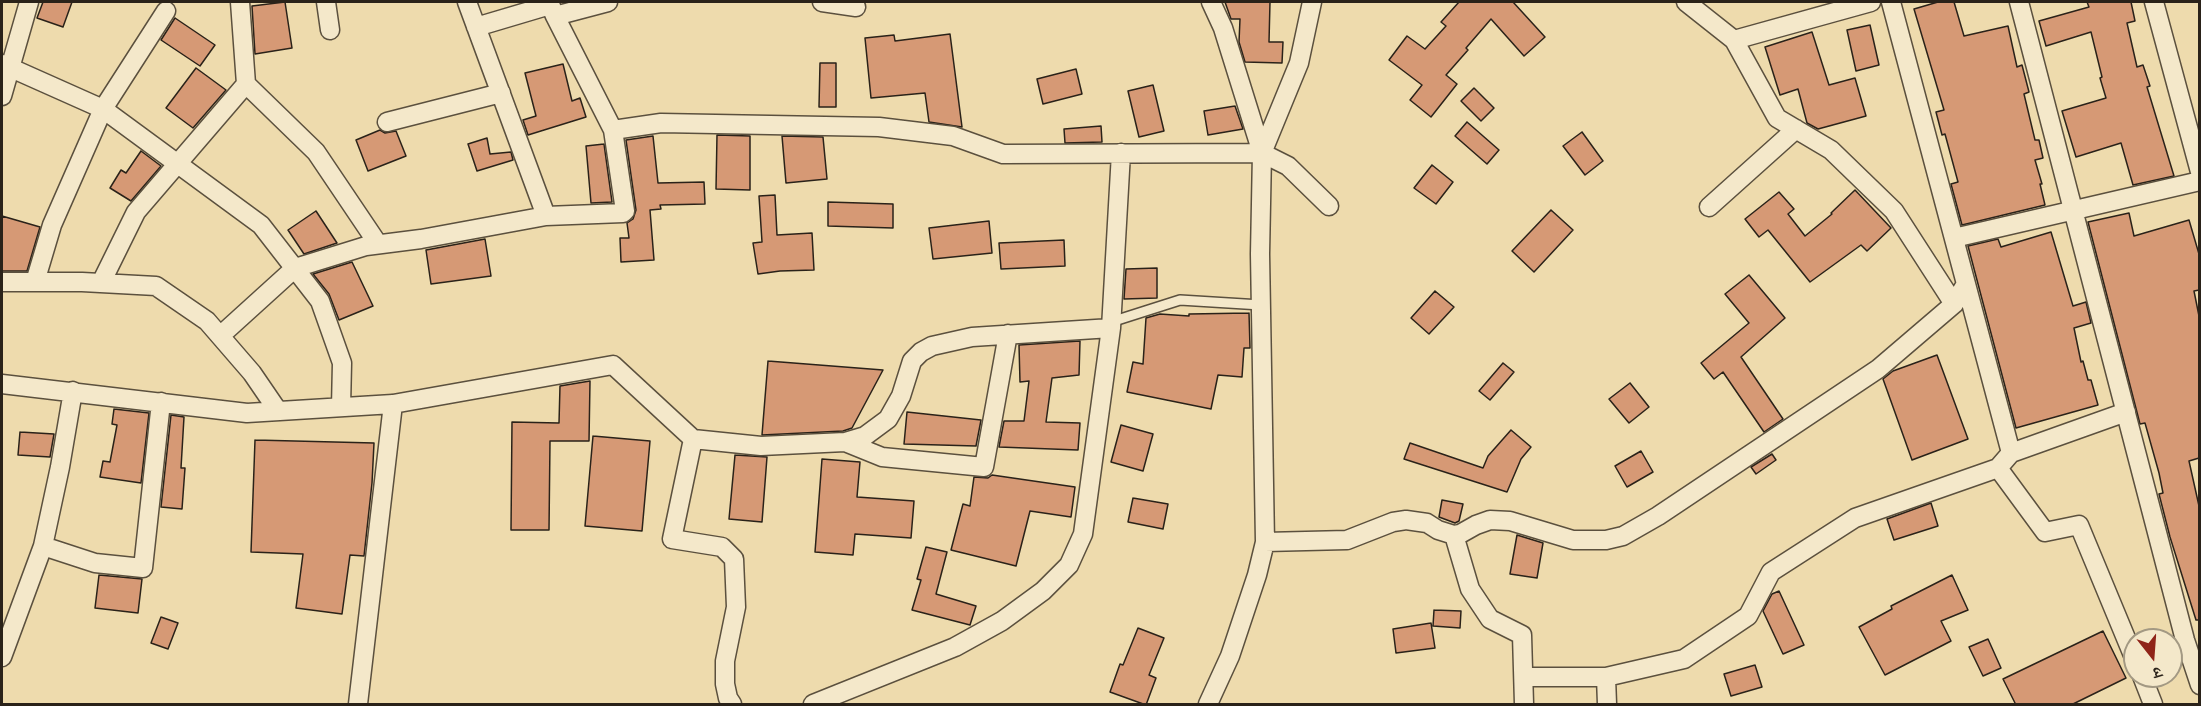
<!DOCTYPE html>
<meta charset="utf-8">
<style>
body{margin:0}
#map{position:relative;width:2201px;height:706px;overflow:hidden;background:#eedbad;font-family:"Gentium Book Plus","Noto Serif Devanagari",serif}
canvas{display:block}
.frame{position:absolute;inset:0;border:3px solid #2a2219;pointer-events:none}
.north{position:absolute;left:2123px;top:628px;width:60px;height:60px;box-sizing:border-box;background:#f4e8ca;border:2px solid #a39983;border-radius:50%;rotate:163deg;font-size:16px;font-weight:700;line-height:24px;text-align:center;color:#2a2219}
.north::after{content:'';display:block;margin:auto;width:21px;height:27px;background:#8f2418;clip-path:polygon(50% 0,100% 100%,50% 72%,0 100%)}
</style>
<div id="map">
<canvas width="2201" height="706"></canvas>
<div class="frame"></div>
<div class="north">उ</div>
</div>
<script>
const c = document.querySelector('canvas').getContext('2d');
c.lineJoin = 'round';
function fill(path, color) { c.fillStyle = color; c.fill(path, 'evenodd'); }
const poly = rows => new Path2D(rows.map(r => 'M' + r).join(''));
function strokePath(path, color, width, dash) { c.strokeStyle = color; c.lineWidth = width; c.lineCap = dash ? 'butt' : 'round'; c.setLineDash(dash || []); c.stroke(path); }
const building = poly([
 [43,2,72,2,63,27,37,18,43,2],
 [285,2,292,48,255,54,252,6,285,2],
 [1225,2,1270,2,1269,42,1283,42,1282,63,1245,62,1239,42,1240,19,1231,19,1225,2],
 [1459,2,1513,2,1545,37,1524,56,1491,19,1466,48,1468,50,1446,75,1457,84,1431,117,1410,100,1422,85,1389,60,1407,36,1425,49,1446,26,1441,22,1459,2],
 [1938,2,1954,2,1964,36,2008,26,2017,67,2022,65,2029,92,2024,94,2035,140,2039,140,2043,158,2035,160,2042,184,2040,184,2045,205,1962,225,1951,184,1958,182,1945,134,1942,135,1936,112,1944,110,1914,9,1938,2],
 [2087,2,2131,2,2135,21,2127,23,2137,67,2143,65,2150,86,2147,87,2174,176,2133,185,2121,143,2076,157,2062,111,2106,98,2100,78,2102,77,2091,32,2046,46,2039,21,2089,7,2087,2],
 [175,18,215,45,200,66,161,40,175,18],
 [1870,25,1879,65,1856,71,1847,30,1870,25],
 [1812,32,1829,85,1855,78,1866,116,1818,129,1807,123,1798,89,1780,95,1765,47,1812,32],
 [950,34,962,127,929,122,925,93,871,98,865,38,894,35,895,41,950,34],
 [820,63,836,63,836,107,819,107,820,63],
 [563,64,572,101,580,98,586,117,528,135,523,120,536,116,525,73,563,64],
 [196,68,226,90,193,128,166,108,196,68],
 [1076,69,1082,94,1043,104,1037,79,1076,69],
 [1153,85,1164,131,1139,137,1128,91,1153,85],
 [1474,88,1494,108,1481,121,1461,101,1474,88],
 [1235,106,1243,129,1208,135,1204,111,1235,106],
 [1467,122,1499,150,1487,164,1455,136,1467,122],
 [1101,126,1102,142,1065,143,1064,129,1101,126],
 [380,130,385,133,396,131,406,156,368,171,356,140,380,130],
 [1582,132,1603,161,1585,175,1563,146,1582,132],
 [717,135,750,136,750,190,716,189,717,135],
 [653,136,658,183,704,182,705,204,660,205,661,209,650,210,654,260,621,262,620,238,629,238,627,223,633,219,636,210,626,140,653,136],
 [782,136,823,137,827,179,786,183,782,136],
 [487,138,490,154,511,152,513,160,477,171,468,144,487,138],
 [604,144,612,202,591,203,586,146,604,144],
 [141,151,161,166,131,201,110,188,121,170,126,173,141,151],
 [1432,165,1453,182,1436,204,1414,188,1432,165],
 [1855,190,1891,228,1867,251,1861,245,1810,282,1768,230,1759,237,1745,219,1779,192,1794,209,1788,214,1805,236,1832,214,1831,213,1855,190],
 [775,195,777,235,812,233,814,270,780,271,758,274,753,243,762,242,759,196,775,195],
 [828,202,893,204,893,228,828,226,828,202],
 [1551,210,1573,230,1534,272,1512,251,1551,210],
 [316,211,337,243,304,254,288,230,316,211],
 [2129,213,2134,236,2189,220,2199,254,2199,290,2194,291,2199,316,2199,458,2189,461,2199,506,2199,620,2196,620,2170,537,2159,494,2163,493,2159,473,2145,423,2140,424,2088,222,2129,213],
 [2,216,40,227,27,271,2,271,2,216],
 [989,221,992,253,933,259,929,228,989,221],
 [2051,232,2073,306,2086,302,2091,323,2074,328,2081,362,2083,361,2088,380,2091,380,2098,405,2016,428,1968,246,1998,239,2001,247,2051,232],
 [485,239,491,276,431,284,426,250,485,239],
 [1064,240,1065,266,1001,269,999,243,1064,240],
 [352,262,373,306,339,320,329,294,313,274,352,262],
 [1157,268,1157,298,1124,299,1126,269,1157,268],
 [1749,275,1785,318,1741,357,1783,419,1764,432,1723,372,1714,379,1701,363,1749,323,1725,294,1749,275],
 [1435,291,1454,307,1429,334,1411,318,1435,291],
 [1249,313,1250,348,1244,348,1242,377,1218,375,1211,409,1127,392,1133,362,1143,364,1146,318,1160,314,1189,316,1189,314,1249,313],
 [1080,341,1079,375,1052,378,1046,422,1080,423,1078,450,999,447,1004,421,1024,421,1029,381,1020,382,1019,345,1080,341],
 [1937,355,1968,439,1912,460,1883,379,1893,371,1937,355],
 [768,361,883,370,852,428,843,431,762,435,768,361],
 [1503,363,1514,372,1490,400,1479,391,1503,363],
 [590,381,589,441,550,441,549,530,511,530,512,422,559,423,560,386,590,381],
 [1630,383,1649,407,1629,423,1609,399,1630,383],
 [114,409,149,413,141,483,100,477,103,461,110,462,117,425,112,424,114,409],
 [907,412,981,420,976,446,904,444,907,412],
 [171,415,184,417,181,468,185,468,182,509,161,507,171,415],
 [1121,425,1153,434,1143,471,1111,462,1121,425],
 [1511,430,1531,447,1521,459,1507,492,1404,459,1410,443,1483,468,1488,456,1511,430],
 [20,432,54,434,50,457,18,455,20,432],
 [593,436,650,441,642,531,585,526,593,436],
 [255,440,374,443,372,483,364,556,350,555,342,614,296,608,303,554,251,552,255,440],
 [1641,451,1653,472,1627,487,1615,466,1641,451],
 [1772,454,1776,460,1756,474,1751,467,1772,454],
 [735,455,767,457,762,522,729,519,735,455],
 [822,459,860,462,857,497,914,501,911,538,855,534,853,555,815,552,822,459],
 [992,475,1075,487,1071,517,1030,511,1016,566,951,550,963,504,970,506,974,477,988,478,992,475],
 [1133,498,1168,504,1163,529,1128,522,1133,498],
 [1442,500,1463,504,1459,521,1455,523,1439,517,1442,500],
 [1931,503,1938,526,1894,540,1887,519,1931,503],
 [1517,535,1543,543,1537,578,1510,574,1517,535],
 [926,547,947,552,936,594,976,606,970,625,912,610,921,580,917,579,926,547],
 [99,575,142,579,138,613,95,608,99,575],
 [1952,575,1968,610,1941,621,1951,641,1885,675,1859,627,1892,609,1891,606,1952,575],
 [1779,591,1804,645,1783,654,1763,611,1772,594,1779,591],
 [1434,610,1461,611,1460,628,1433,626,1434,610],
 [161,617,178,623,168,649,151,643,161,617],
 [1431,623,1435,648,1396,653,1393,629,1431,623],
 [1138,628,1164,638,1149,675,1156,678,1146,705,1110,692,1120,664,1123,665,1138,628],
 [2103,631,2126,678,2071,705,2016,705,2003,679,2103,631],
 [1988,639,2001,668,1983,676,1969,647,1988,639],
 [1755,665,1762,687,1731,696,1724,674,1755,665]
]);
const service = poly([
 [1111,322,1180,300,1261,305]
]);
const minor = poly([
 [326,2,330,30],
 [467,2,546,216],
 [549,2,555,16,613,130,661,123,879,127,953,136,1003,154,1262,153,1288,166,1329,206],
 [822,2,856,7],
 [1211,2,1223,28,1262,153],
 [1686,2,1734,40,1871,2],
 [1891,2,2011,453],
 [2019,2,2185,640,2200,685],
 [2154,2,2200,172],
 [555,16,608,2],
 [476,27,550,5],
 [1734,40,1777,118,1831,150,1894,211,1954,304],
 [2,64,103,109,261,225,320,301,342,363,341,407],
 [246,84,316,152,378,244],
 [2,96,29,2],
 [387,122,501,93],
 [1709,207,1796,129],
 [1954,238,2200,181],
 [2,282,82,282,156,286,207,321,252,373,278,411],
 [35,282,52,225,103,109,166,11],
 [101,283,136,212,246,84,240,2],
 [220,336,295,268,366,246,421,239,546,216,623,213,625,211,613,130],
 [2,384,247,413,393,404,613,365,693,439,761,446,845,442,865,436,888,419,901,396,912,361,921,352,932,346,972,337,1111,328],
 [73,391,60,467,43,546,95,563,143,568,161,402],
 [693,439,672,539,722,547,734,559,736,607,725,661,725,684,728,698,732,704],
 [845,442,882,457,984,467,1008,334],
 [1998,468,2045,532,2079,525,2135,660],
 [1454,535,1470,589,1490,619,1522,635,1524,704],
 [1265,542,1347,540,1393,522,1406,520,1427,523,1438,530,1454,535,1460,534,1476,525,1490,520,1510,521,1573,540,1606,540,1623,536,1658,516,1878,369,1954,304,1966,284],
 [2,657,43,546],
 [2142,676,2153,704],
 [1524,677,1606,677,1684,659,1748,616,1771,572,1855,518,1998,468,2011,453,2126,412],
 [1606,677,1607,704],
 [358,704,393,404],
 [813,704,955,647,1002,621,1043,591,1069,565,1083,534,1111,328,1121,153],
 [1208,704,1230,656,1257,575,1265,542,1260,254,1262,153,1299,63,1312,2]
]);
fill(building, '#d69975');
strokePath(building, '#2a2219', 1.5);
strokePath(service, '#5b503e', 12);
strokePath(minor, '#5b503e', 21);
strokePath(service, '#f4e8ca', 9);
strokePath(minor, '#f4e8ca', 18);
</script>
